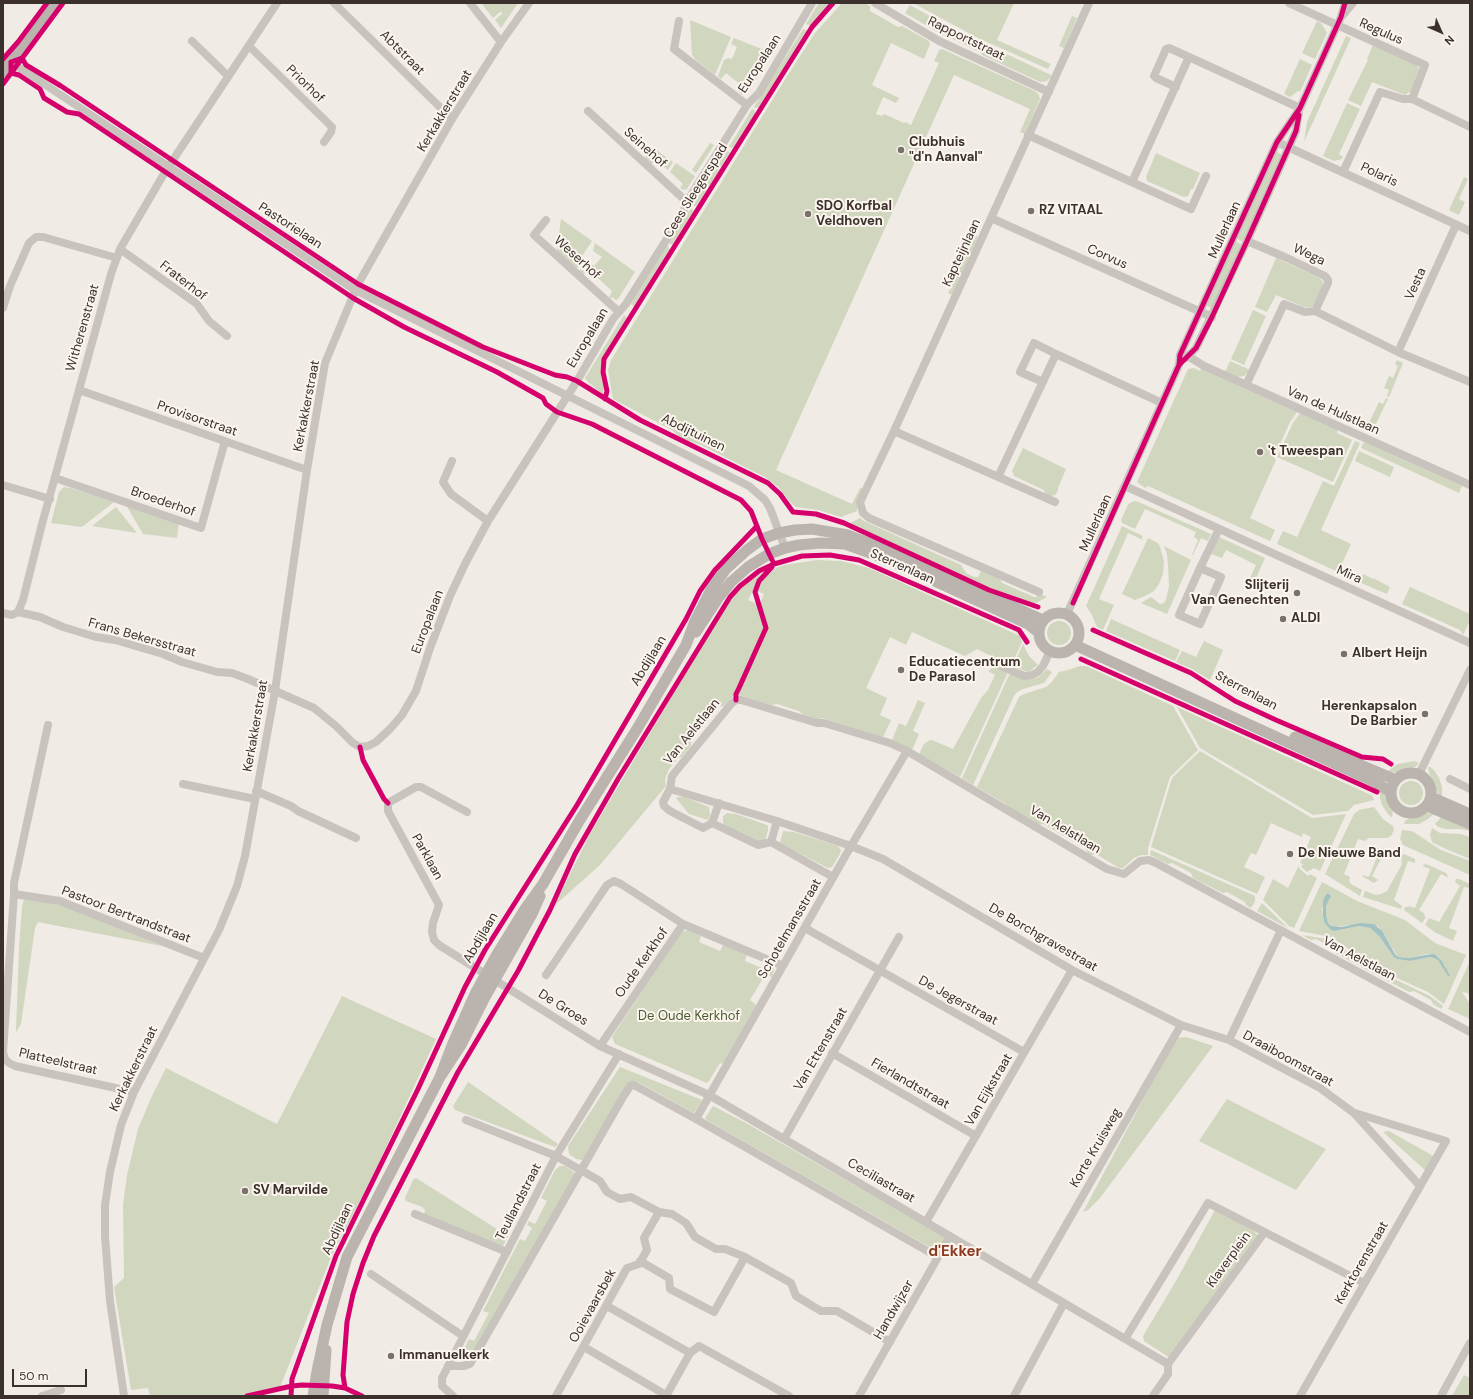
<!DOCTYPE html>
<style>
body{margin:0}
#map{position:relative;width:1473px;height:1399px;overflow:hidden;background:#f0ebe5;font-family:"DM Sans",sans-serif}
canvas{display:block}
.frame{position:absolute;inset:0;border:4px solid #3b302b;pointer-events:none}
.north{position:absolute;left:1421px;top:12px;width:40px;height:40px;-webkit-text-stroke:3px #fbf5ee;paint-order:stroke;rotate:135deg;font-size:11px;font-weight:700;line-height:16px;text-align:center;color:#3b302b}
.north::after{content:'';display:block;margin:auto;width:14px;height:18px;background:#3b302b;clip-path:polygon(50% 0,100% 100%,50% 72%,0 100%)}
.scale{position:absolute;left:12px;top:1369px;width:75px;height:18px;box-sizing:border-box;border:2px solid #3b302b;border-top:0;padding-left:5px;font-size:12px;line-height:14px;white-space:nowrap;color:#3b302b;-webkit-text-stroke:3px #fbf5ee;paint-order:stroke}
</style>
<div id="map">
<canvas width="1473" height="1399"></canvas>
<div class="frame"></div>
<div class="north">N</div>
<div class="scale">50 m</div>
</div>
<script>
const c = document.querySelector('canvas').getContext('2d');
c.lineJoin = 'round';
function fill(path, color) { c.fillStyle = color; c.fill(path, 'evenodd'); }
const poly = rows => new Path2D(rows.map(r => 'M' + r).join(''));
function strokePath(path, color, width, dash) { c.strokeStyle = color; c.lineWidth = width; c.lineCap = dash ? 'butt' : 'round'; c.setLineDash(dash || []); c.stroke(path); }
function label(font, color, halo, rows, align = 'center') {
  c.font = font + ' "DM Sans",sans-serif'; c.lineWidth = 4; c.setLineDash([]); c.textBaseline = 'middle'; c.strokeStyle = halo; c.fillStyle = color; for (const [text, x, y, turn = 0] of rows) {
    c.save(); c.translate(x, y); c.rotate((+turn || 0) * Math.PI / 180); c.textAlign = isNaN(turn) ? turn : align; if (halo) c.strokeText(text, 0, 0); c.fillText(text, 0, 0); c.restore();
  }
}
const green = poly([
 [481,3,518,3,501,28,495,20,503,13,500,12,493,18],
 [819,3,831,3,811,25,808,25,806,24],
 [842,3,865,3,870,6,870,11,898,27,902,26,929,41,930,44,924,59,891,43,872,85,899,98,896,103,883,97,876,114,882,116,884,114,904,123,905,122,911,125,939,63,934,61,939,50,942,49,1035,91,1039,95,1040,99,1025,134,1020,132,1030,109,954,75,776,470,852,504,860,488,864,490,857,505,857,511,841,517,818,510,796,507,792,504,778,487,765,477,701,445,680,438,672,430,613,399,608,370,611,360,791,70,815,33],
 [913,3,1014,3,997,40,1051,64,1048,69,978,38],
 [910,5,953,29,1051,75,1051,77,1047,81,1040,82,982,55,980,52,934,30,905,13],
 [1072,16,1077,18,1064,48,1059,46],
 [690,20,731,37,715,75,696,60,692,55],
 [1317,21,1321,23,1327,33,1315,59,1302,53],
 [803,29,807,31,759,107,756,108,754,107],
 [1346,36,1351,38,1304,142,1307,122],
 [734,38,772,53,748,92,743,92,742,95,738,91,742,86,726,73,721,79,718,76,724,60,728,58,732,59,737,47,731,44],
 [1373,45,1415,64,1418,67,1419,71,1411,91,1405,95,1372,82,1361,106,1348,100,1368,60,1367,59],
 [1300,59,1312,65,1300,92,1298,91,1290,97,1284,94],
 [1347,103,1360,109,1339,154,1343,157,1342,159,1334,161,1323,156],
 [752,109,755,111,755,114,734,148,729,147],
 [710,143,714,145,696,173,692,170],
 [652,147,673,162,668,170,656,160,651,165,644,159],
 [727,150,730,153,697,206,695,206,693,205],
 [1277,152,1282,155,1243,242,1236,238,1275,153],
 [1156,153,1200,173,1193,189,1191,189,1188,196,1184,197,1147,181,1146,177],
 [676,163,695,176,687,189,684,190,680,188,683,184,670,172],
 [1464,177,1468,179,1459,199,1465,202,1459,215,1449,210],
 [691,208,694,211,673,245,670,244,669,243],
 [561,219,592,241,582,256,577,269,558,253,557,249],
 [973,234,978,237,952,295,948,293],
 [1235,241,1242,245,1212,308,1209,307,1207,305],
 [595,243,635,272,618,299,616,300,612,297,610,299,609,298,612,291,589,270,583,275,579,271,587,261,594,266,602,257,593,251],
 [667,246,670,249,635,307,631,304],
 [1276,258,1320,278,1323,282,1323,286,1314,305,1311,307,1304,307,1276,295,1267,312,1255,307],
 [1253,310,1266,316,1244,365,1231,359],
 [624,315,627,318,602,360,600,370,604,388,603,394,588,382,585,378],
 [1397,360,1403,363,1389,397,1387,396,1389,390,1384,388,1389,376,1393,378,1398,366,1395,364],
 [1230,361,1250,370,1244,376,1236,377,1225,372],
 [1194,368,1200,371,1201,369,1297,412,1290,422,1274,458,1276,460,1250,518,1275,530,1270,541,1148,486,1145,488,1137,482,1188,369],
 [1386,398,1388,399,1372,432,1366,429,1379,402,1383,404],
 [1300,413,1338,430,1337,433,1352,440,1333,482,1277,457,1293,423],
 [1355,441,1360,443,1321,530,1351,544,1338,572,1277,544,1283,531,1297,537,1323,481,1334,486],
 [1364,442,1462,486,1459,493,1361,448],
 [1023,448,1066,469,1058,488,1058,491,1055,495,1051,496,1046,496,1044,490,1014,476,1012,471],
 [1359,451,1394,467,1390,477,1355,461],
 [64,487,70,488,114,502,82,527,51,523,59,492],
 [1136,501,1211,534,1208,541,1201,538,1193,555,1192,555,1198,540,1194,537,1196,532,1145,509,1135,529,1122,523,1121,520,1128,505,1131,502],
 [126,505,179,521,177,538,143,534],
 [116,507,137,533,92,526],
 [860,518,864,521,961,565,966,573,974,577,978,577,981,571,1000,579,1002,583,1034,597,1036,597,1038,593,1047,597,1034,604,996,591,848,524],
 [1122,526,1143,536,1142,538,1143,540,1128,533,1099,599,1114,605,1103,630,1097,627,1092,615,1086,606],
 [1219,537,1265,558,1251,589,1246,587,1256,565,1226,550,1222,558,1211,554],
 [1148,538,1158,543,1160,547,1164,561,1163,574,1159,584,1154,591,1145,596,1135,600,1122,594],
 [1164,546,1191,560,1167,614,1141,603,1151,597,1160,604,1164,603,1166,600,1169,586,1168,566,1167,554],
 [817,560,841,561,869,568,1020,636,1022,642,1011,666,977,649,965,656,912,632,906,645,890,637,866,688,887,698,880,715,891,720,883,737,822,718,819,720,802,714,799,711,777,704,771,705,738,695,768,628,760,603,764,594,756,591,761,581,776,568,784,565],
 [769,568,769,570,759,578,748,600,757,604,765,628,734,695,724,706,719,707,691,741,691,746,682,757,678,758,669,769,665,779,666,787,665,787,600,865,554,906,591,832,724,609,732,598,744,585],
 [1363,574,1373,579,1373,578,1390,587,1387,594,1359,582],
 [1410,587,1470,614,1470,620,1463,635,1460,630,1402,604],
 [1111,619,1180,650,1175,661,1106,631],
 '1047 633a12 12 0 1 1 24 0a12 12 0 1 1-24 0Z',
 [1204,641,1223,650,1210,680,1192,669,1176,662,1182,651,1196,657],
 [1023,644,1029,656,1038,665,1030,671,1025,671,1013,666],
 [1080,666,1086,666,1173,706,1198,750,1170,777,1148,848,1148,855,1141,855,1134,858,1123,868,1119,868,1096,854,1090,855,1087,852,1085,848,1043,824,1038,825,1008,807,1006,804,977,787,1019,697,1024,694,1046,687,1051,683,1059,672,1068,670],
 [993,667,1008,672,960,777,919,754,924,744,928,741,932,740,953,749,981,698,988,690,995,675,988,671],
 [1047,669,1052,672,1044,683,1023,689,1017,692,1014,696,973,785,962,778,1010,673,1028,679,1032,679,1039,677],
 [918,700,925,703,913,731,919,734,912,750,892,740,899,723,906,726],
 [1177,707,1371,795,1373,797,1374,800,1354,805,1348,811,1313,815,1200,748],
 [1200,751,1312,818,1346,814,1320,871,1314,868,1307,872,1301,867,1303,864,1300,863,1311,837,1303,833,1302,837,1271,823,1256,855,1251,853,1244,867,1265,877,1257,894,1151,847,1172,778],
 [1414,761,1419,763,1415,767,1397,772,1391,773,1388,771,1398,764],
 [1428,767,1430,767,1434,770,1439,778,1442,787,1442,797,1439,795,1436,791,1429,772],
 '1399 793a12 12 0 1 1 24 0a12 12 0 1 1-24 0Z',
 [1380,788,1386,795,1393,809,1392,818,1388,814,1382,805,1380,798],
 [678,797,684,797,709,807,710,815,708,820,689,814,676,798],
 [1374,807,1383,819,1393,826,1394,830,1391,836,1387,838,1368,838,1365,841,1358,839,1344,874,1350,877,1349,881,1351,884,1362,890,1360,896,1325,874,1354,814,1359,810],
 [727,813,736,814,767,825,768,826,768,830,765,842,763,844,727,828,723,823,723,816],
 [1425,813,1434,814,1428,819,1419,824,1404,824,1405,821,1409,818],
 [1442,816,1470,827,1470,831,1461,829,1446,829,1438,827,1435,824],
 [1432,828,1440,833,1461,834,1470,837,1470,859,1446,849,1432,842,1430,835],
 [1402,830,1412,831,1441,850,1470,861,1470,875,1403,845,1400,839],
 [783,831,794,832,838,846,841,850,840,854,832,867,828,868,780,843],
 [1373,848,1388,848,1391,850,1392,853,1391,856,1384,853,1372,876,1378,880,1374,883,1362,876,1363,875,1369,877,1379,852,1373,849],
 [1151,850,1255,896,1255,901,1251,908,1246,905,1245,902,1227,892,1223,893,1193,878,1191,873,1172,863,1168,864,1150,855],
 [1404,854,1415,859,1415,863,1408,861,1394,900,1402,906,1401,909,1363,897,1365,891,1376,895,1381,894,1387,891,1402,864,1401,856],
 [1426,864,1446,873,1448,876,1447,877,1441,874,1419,910,1425,914,1424,916,1426,917,1422,923,1404,910,1405,907,1408,907,1409,906,1415,908,1430,869,1423,866,1423,865],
 [1299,865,1299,868,1308,876,1310,874,1317,878,1294,928,1289,926,1263,900,1273,879,1288,888],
 [1456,879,1459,879,1470,884,1470,888,1464,887,1449,928,1457,931,1453,941,1436,933,1425,925,1429,918,1439,922,1460,886,1455,882],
 [1322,882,1357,901,1405,920,1435,943,1466,955,1444,1004,1428,992,1377,969,1331,937,1299,931],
 [1330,894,1330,898,1326,906,1326,914,1328,923,1331,926,1336,927,1348,925,1378,926,1398,957,1408,958,1427,954,1438,956,1446,967,1442,965,1438,960,1434,958,1430,957,1410,961,1397,959,1394,956,1380,937,1370,928,1359,926,1335,931,1324,922,1323,915,1322,909],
 [24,899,63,905,162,946,38,922,35,928,21,1024,16,1032,19,948,22,907],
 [1262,903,1288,928,1257,911],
 [689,930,701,936,699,942,720,951,723,945,747,954,745,961,762,968,765,962,772,965,774,970,772,977,765,975,750,1000,755,1004,756,1006,723,1064,720,1063,709,1081,707,1083,615,1044,612,1037,681,933,684,931],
 [1302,935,1327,939,1332,941,1373,969,1430,996,1443,1006,1441,1009,1433,1004,1431,1000,1414,991,1409,992,1335,953,1333,948,1316,939,1311,940],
 [1470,961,1470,998,1468,993,1462,992,1470,1004,1470,1019,1448,1009],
 [342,996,436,1039,369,1184,331,1257,279,1390,240,1396,150,1396,148,1388,131,1390,114,1287,124,1278,123,1205,127,1175,138,1129,151,1098,166,1068,277,1124],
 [1186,1037,1213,1046,1100,1198,1088,1210,1083,1212,1172,1045,1177,1038],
 [620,1067,702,1100,694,1113,638,1082,632,1082,586,1156,582,1160,576,1159,569,1154,568,1146],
 [468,1082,558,1144,555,1147,455,1110,453,1106],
 [1227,1099,1326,1149,1296,1190,1199,1141],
 [713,1106,746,1123,950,1240,940,1253,708,1121,705,1118],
 [1389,1131,1435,1157,1427,1172,1383,1132],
 [560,1166,565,1166,578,1175,467,1363,458,1360,469,1339,474,1341,489,1313,483,1311,520,1239,525,1241,532,1228,527,1225,529,1221,535,1224,547,1201,541,1198,555,1170],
 [416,1178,508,1236,503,1246,424,1215,425,1210,422,1207,406,1201,405,1198,413,1180],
 [1215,1210,1228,1216,1255,1232,1260,1237,1170,1358,1144,1341,1143,1336,1176,1281],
 [1464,1375,1470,1378,1470,1396,1452,1396]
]);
const water = poly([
 [1328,893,1331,896,1326,906,1326,915,1328,923,1331,926,1341,927,1360,923,1374,924,1382,931,1395,954,1398,957,1408,958,1432,954,1436,955,1442,961,1450,976,1448,976,1438,960,1434,958,1430,957,1410,961,1397,959,1394,957,1380,937,1370,928,1359,926,1335,931,1331,930,1324,922,1323,915,1323,901,1325,896]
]);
const street = poly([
 [334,3,452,119],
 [470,3,501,42],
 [875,3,939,41,1049,92],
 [1289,3,1425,65,1412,99],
 [1343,15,1353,3],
 [679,21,674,49,747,105],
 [192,41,228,76],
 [249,46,332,127,331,132,324,142],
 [11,62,355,290,749,486,765,500,770,508,785,548],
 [1176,87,1156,78,1154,76,1166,49,1169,48,1189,57],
 [588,111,687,202],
 [1028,135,1191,209,1206,176],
 [1277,142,1470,231],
 [1343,172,1380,92,1403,99,1412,99,1470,127],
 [1132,182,1189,57,1300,108],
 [991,218,1212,317],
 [546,220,534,235,618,311],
 [1247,241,1287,258,1325,276,1328,280,1328,283,1315,311],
 [120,249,197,304,209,321,227,336],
 [3,308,10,286,29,243,36,237,43,237,117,258],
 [1398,352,1456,225],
 [1188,356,1204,366,1470,485],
 [1186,358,1196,348,1247,241,1296,131,1299,112],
 [1043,382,1020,372,1034,343,1056,354],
 [1246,385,1284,304,1305,312,1315,311,1398,352,1470,382],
 [79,390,307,470],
 [894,431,1055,502],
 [452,461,443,482,451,494,488,521],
 [998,477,1056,354,1162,403],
 [55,478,201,528,225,441],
 [3,485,50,499],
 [1125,486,1470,643],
 [1200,568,1221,577,1200,624,1179,615,1200,568,1219,529],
 [1039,592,869,518,863,513,860,502,894,431,1089,3],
 [18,612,23,600,42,524,111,274,120,249,165,172,277,3],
 [3,613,12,615,18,612,40,617,63,627,96,637,115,640,163,654,182,662,217,672,232,673,248,679,314,708,336,726,353,743,360,747,368,746,376,742,390,729,402,715,416,691,430,648,450,596,465,564,488,521,577,381,613,319,626,304,682,215,687,202,694,190,747,105,759,93,812,3],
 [1067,614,1179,365,1180,355,1277,142,1300,108,1341,17,1345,3],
 [999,665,1024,676,1032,675,1038,672,1043,666,1050,651],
 [48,725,14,883,14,894,3,1052,5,1059,9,1063,15,1066,134,1092],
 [1419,774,1470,670],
 [1450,779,1470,789],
 [183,784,255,799],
 [670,789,672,776,731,704,736,700,741,700,817,723,824,723,890,743,907,751,1107,869,1124,874,1140,861,1149,860,1156,863,1470,1032],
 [256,791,291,806,298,811,356,838],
 [467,812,421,787,416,787,388,803,388,811,439,905,433,923,432,932,434,940,439,945,600,1046,709,1095,1168,1364],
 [712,823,719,803],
 [771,842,777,821],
 [833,877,771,842,758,845,712,823,703,828,670,811,664,806,663,802,670,789,777,821,851,846,883,859,1072,970,1181,1025,1229,1040,1320,1088,1354,1113,1420,1186],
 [14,894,60,901,204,958],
 [805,928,1024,1052],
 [546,975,607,885,614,881,621,884,683,924],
 [1229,1040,1281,930],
 [600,1046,683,924,783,966],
 [832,1053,976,1136],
 [696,1119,851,846,907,751],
 [466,1120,556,1156,600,1181,607,1192,620,1199,631,1197,659,1212,672,1214,686,1223,695,1237,716,1249,725,1249,745,1257,791,1283,796,1296,821,1311,837,1311,890,1342],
 [784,1139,899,937],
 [415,1214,507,1252],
 [926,1222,1072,970],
 [640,1261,669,1278,670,1289,714,1312,745,1257],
 [371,1274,463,1336],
 [1032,1284,1181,1025],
 [607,1306,690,1353],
 [1125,1339,1208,1203,1364,1283],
 [584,1347,666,1395],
 [1168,1364,1264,1233],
 [448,1366,464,1366,470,1364,623,1097,630,1086,634,1085,696,1119,938,1257],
 [42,1396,61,1390],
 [124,1396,110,1301,105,1236,105,1205,110,1172,121,1125,134,1092,219,930,237,886,245,856,275,691,307,470,325,363,358,284,452,119,501,42,529,3],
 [453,1396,442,1386,442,1378,556,1156,619,1054],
 [556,1396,627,1268,639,1264,647,1250,644,1238,659,1212],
 [666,1396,690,1353,699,1346,789,1396],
 [859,1396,950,1236],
 [1014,1396,1064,1303],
 [1153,1396,1168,1374,1168,1364],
 [1300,1396,1446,1141,1355,1113],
 [1441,1396,1470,1343]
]);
const secondary = poly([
 [3,72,55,3],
 '1039 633a20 20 0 1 1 40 0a20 20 0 1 1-40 0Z',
 [696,632,719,597,731,582,748,567,769,554,785,548,799,545,820,543,845,544,887,559,1028,624,1038,632],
 [1075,645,1375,782,1391,792],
 [1295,737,1396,780],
 '1391 793a20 20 0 1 1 40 0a20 20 0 1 1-40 0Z',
 [1431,797,1470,814],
 [1427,806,1470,824],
 [440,1077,453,1043,475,994,496,956,525,909,543,884,578,823,637,729,686,645,695,621,711,590,726,569,747,550,762,539,779,533,795,530,812,529,848,535,889,551,1043,620],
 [313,1396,317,1371,327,1325,347,1257,440,1077,461,1045,484,999,532,914,540,896],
 [323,1396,326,1350]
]);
const cycleway = poly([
 [3,59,18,42,47,3],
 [11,62,22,58,26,65,61,86,358,284,483,347,555,375,567,377,577,381,640,420,768,483,780,494,793,512,816,514,844,523,989,590,1038,607],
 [11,62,11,73,19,75,40,89,44,98,67,112,79,114,353,298,404,327,497,372,543,398,546,404,557,412,592,424,741,500,751,511,762,539,774,564],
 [3,84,63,3],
 [1179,365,1196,348,1212,317,1247,241,1296,131,1299,115],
 [605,399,607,391,603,372,604,359,812,27,833,3],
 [1073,603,1179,365,1180,355,1277,142,1300,108,1341,17,1345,3],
 [1093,630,1191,673,1235,701,1276,720,1362,757,1383,759,1391,764],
 [1081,659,1377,792],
 [736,700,736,694,739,688,766,628,755,592,759,581,772,567],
 [360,747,363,760,384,799,388,803],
 [345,1388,343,1375,347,1322,353,1294,363,1263,374,1236,458,1072,518,971,550,910,575,854,618,779,730,597,740,586,759,571,774,564,802,556,830,555,859,560,1019,630,1027,642],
 [247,1396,292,1386,302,1385,332,1386,345,1388,362,1396],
 [291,1396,292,1379,336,1256,418,1089,465,987,485,950,577,805,686,619,700,591,715,570,757,526]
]);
const markers = [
 [901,150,4,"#7a716c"],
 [1031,211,4,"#7a716c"],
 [808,214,4,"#7a716c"],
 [1260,452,4,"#7a716c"],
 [1297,593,4,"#7a716c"],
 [1283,619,4,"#7a716c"],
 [1344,654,4,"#7a716c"],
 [901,670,4,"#7a716c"],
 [1425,714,4,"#7a716c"],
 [1290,854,4,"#7a716c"],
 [245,1191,4,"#7a716c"],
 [391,1356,4,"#7a716c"]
];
const streetNames = [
 ["Regulus",1381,32,24],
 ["Rapportstraat",966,39,26],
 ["Abtstraat",402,53,45],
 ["Europalaan",760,64,-57],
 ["Priorhof",305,84,44],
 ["Kerkakkerstraat",445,111,-59],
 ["Seinehof",645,148,42],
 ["Polaris",1379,175,25],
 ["Cees Sleegerspad",696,191,-58],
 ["Pastorielaan",290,226,33],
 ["Mullerlaan",1225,230,-66],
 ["Kapteijnlaan",962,253,-65],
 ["Wega",1309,255,25],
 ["Corvus",1107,257,24],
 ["Weserhof",577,258,42],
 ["Fraterhof",183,281,38],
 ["Vesta",1416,284,-66],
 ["Witherenstraat",83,328,-74],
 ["Europalaan",588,338,-59],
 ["Kerkakkerstraat",307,406,-79],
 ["Van de Hulstlaan",1333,411,24],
 ["Provisorstraat",197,419,19],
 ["Abdijtuinen",693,433,26],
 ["Broederhof",163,502,19],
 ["Mullerlaan",1096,523,-66],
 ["Sterrenlaan",902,567,24],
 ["Mira",1349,575,24],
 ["Europalaan",428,622,-69],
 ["Frans Bekersstraat",142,638,16],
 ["Abdijlaan",649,661,-59],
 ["Sterrenlaan",1246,691,28],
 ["Kerkakkerstraat",256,726,-80],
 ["Van Aelstlaan",692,732,-51],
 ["Van Aelstlaan",1065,830,31],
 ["Parklaan",427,857,61],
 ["Pastoor Bertrandstraat",126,915,21],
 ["Schotelmansstraat",790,929,-60],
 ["Abdijlaan",481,938,-60],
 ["De Borchgravestraat",1043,938,30],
 ["Van Aelstlaan",1359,959,28],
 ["Oude Kerkhof",642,963,-55],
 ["De Jegerstraat",958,1001,29],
 ["De Groes",563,1008,32],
 ["Van Ettenstraat",821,1049,-60],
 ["Draaiboomstraat",1288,1059,29],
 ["Platteelstraat",58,1062,13],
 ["Kerkakkerstraat",134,1069,-64],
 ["Fierlandtstraat",910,1084,30],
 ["Van Eijkstraat",989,1090,-60],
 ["Korte Kruisweg",1096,1148,-60],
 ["Ceciliastraat",881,1181,30],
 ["Teullandstraat",519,1202,-63],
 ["Abdijlaan",338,1229,-65],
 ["Klaverplein",1229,1260,-54],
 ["Kerktorenstraat",1362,1263,-60],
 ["Ooievaarsbek",593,1306,-61],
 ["Handwijzer",894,1310,-60]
];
const poiNames = [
 ["Clubhuis",909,143],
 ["\"d'n Aanval\"",909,158],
 ["SDO Korfbal",816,207],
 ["Veldhoven",816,222],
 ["RZ VITAAL",1039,211],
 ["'t Tweespan",1268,452],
 ["Slijterij",1289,586,"right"],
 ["Van Genechten",1289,601,"right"],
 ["ALDI",1291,619],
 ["Albert Heijn",1352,654],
 ["Educatiecentrum",909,663],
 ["De Parasol",909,678],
 ["Herenkapsalon",1417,707,"right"],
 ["De Barbier",1417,722,"right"],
 ["De Nieuwe Band",1298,854],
 ["SV Marvilde",253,1191],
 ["Immanuelkerk",399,1356]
];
const parkNames = [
 ["De Oude Kerkhof",689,1017]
];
const quarterNames = [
 ["d'Ekker",955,1252]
];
fill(green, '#d1d6bf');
fill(water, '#a1c2c1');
strokePath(street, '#c9c3be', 8);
strokePath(secondary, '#bab3ae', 11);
strokePath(cycleway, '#d6006c', 5);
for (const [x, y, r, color] of markers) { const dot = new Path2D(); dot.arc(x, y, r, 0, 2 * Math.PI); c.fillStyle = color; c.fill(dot); strokePath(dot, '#fbf5ee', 1.5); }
label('13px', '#3b302b', '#fbf5ee', streetNames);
label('bold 13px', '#3b302b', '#fbf5ee', poiNames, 'left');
label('13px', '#4a5a2e', '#fbf5ee', parkNames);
label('bold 15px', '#8c3b22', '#fbf5ee', quarterNames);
</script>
